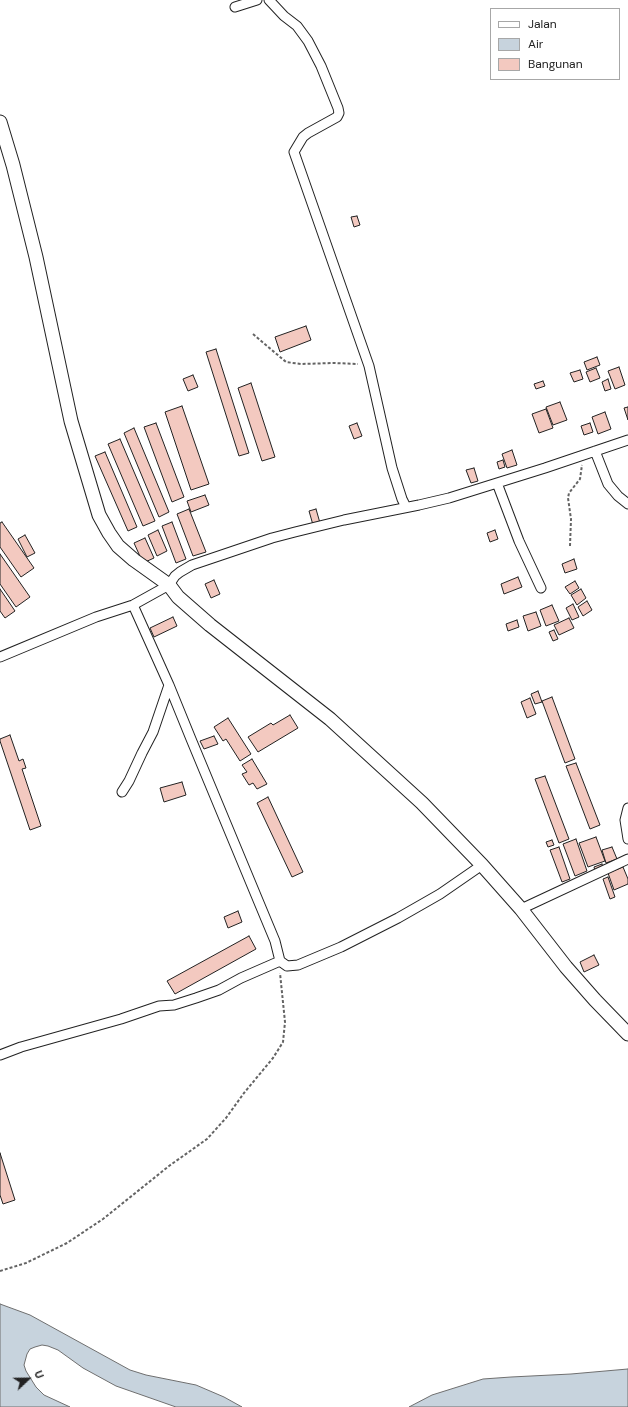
<!DOCTYPE html>
<style>
body{margin:0}
#map{position:relative;width:628px;height:1407px;overflow:hidden;background:#fff;font-family:"DM Sans",sans-serif}
canvas{display:block}
.legend{position:absolute;left:490px;top:8px;width:130px;height:72px;box-sizing:border-box;background:#fff;border:1px solid #a7a7a7;margin:0;padding:5px 7px;list-style:none;font-size:12px;color:#222}
.legend li{display:flex;align-items:center;gap:8px;height:20px}
.legend b{width:20px;border:1px solid #a7a7a7}
.north{position:absolute;left:8px;top:1359px;width:40px;height:40px;-webkit-text-stroke:3px #fff;paint-order:stroke;rotate:68deg;font-size:11px;font-weight:700;line-height:16px;text-align:center;color:#222}
.north::after{content:'';display:block;margin:auto;width:14px;height:18px;background:#222;clip-path:polygon(50% 0,100% 100%,50% 72%,0 100%)}
</style>
<div id="map">
<canvas width="628" height="1407"></canvas>
<ul class="legend">
<li><b style="height:5px;background:#fff"></b>Jalan</li>
<li><b style="height:11px;background:#c7d3dd"></b>Air</li>
<li><b style="height:11px;background:#f3c9c0"></b>Bangunan</li>
</ul>
<div class="north">U</div>
</div>
<script>
const c = document.querySelector('canvas').getContext('2d');
c.lineJoin = 'round';
function fill(path, color) { c.fillStyle = color; c.fill(path, 'evenodd'); }
const poly = rows => new Path2D(rows.map(r => 'M' + r).join(''));
function strokePath(path, color, width, dash) { c.strokeStyle = color; c.lineWidth = width; c.lineCap = dash ? 'butt' : 'round'; c.setLineDash(dash || []); c.stroke(path); }
const water = poly([
 [0,1304,30,1315,130,1370,146,1375,196,1385,224,1397,242,1407,176,1407,116,1386,83,1368,58,1350,48,1346,42,1345,35,1347,30,1349,27,1354,24,1365,26,1371,36,1387,44,1395,70,1407,0,1407,0,1304],
 [628,1369,628,1407,409,1407,432,1395,483,1379,511,1377,571,1374,628,1369]
]);
const building = poly([
 [357,216,360,225,354,227,351,217,357,216],
 [306,326,311,340,280,352,275,337,306,326],
 [216,349,249,453,239,456,206,352,216,349],
 [597,357,600,365,587,370,584,362,597,357],
 [619,367,625,385,615,389,608,371,619,367],
 [596,368,600,378,590,382,586,372,596,368],
 [580,370,583,379,574,382,570,373,580,370],
 [193,375,198,387,188,391,183,379,193,375],
 [608,379,611,389,605,391,602,382,608,379],
 [543,381,545,386,536,389,534,384,543,381],
 [251,383,275,457,262,461,238,388,251,383],
 [560,402,567,420,553,425,546,407,560,402],
 [182,406,209,484,191,490,165,412,182,406],
 [628,407,628,420,624,408,628,407],
 [546,409,553,428,539,433,532,414,546,409],
 [605,412,611,429,598,434,592,417,605,412],
 [156,423,184,497,172,502,144,427,156,423],
 [357,423,362,436,354,439,349,426,357,423],
 [590,423,593,432,584,435,581,426,590,423],
 [134,428,169,512,159,517,124,433,134,428],
 [120,439,155,521,143,526,108,444,120,439],
 [512,450,517,465,507,468,502,454,512,450],
 [105,452,137,527,128,531,95,456,105,452],
 [503,460,505,467,499,469,497,462,503,460],
 [474,468,478,481,471,483,466,470,474,468],
 [205,495,209,505,191,512,187,501,205,495],
 [189,509,206,552,193,556,177,514,189,509],
 [316,509,320,523,313,525,309,511,316,509],
 [2,522,34,568,21,577,0,547,0,523,2,522],
 [172,522,186,559,176,563,162,526,172,522],
 [158,530,167,551,157,556,148,535,158,530],
 [495,530,498,539,490,542,487,533,495,530],
 [25,535,35,553,27,557,18,539,25,535],
 [145,538,154,558,143,563,134,543,145,538],
 [0,554,30,597,16,607,0,584,0,554],
 [574,559,577,569,565,573,562,564,574,559],
 [518,577,522,587,504,594,501,584,518,577],
 [214,580,220,594,211,598,205,584,214,580],
 [575,581,579,588,570,594,565,587,575,581],
 [0,589,15,611,5,618,0,611,0,589],
 [581,589,586,598,577,605,571,595,581,589],
 [587,601,592,610,583,616,578,607,587,601],
 [573,604,579,617,572,620,566,608,573,604],
 [552,605,559,621,546,626,540,610,552,605],
 [536,612,541,626,528,631,523,616,536,612],
 [173,617,177,626,154,637,150,628,173,617],
 [569,618,574,628,559,635,554,625,569,618],
 [517,620,519,627,508,631,506,624,517,620],
 [554,630,558,639,553,641,549,632,554,630],
 [538,691,542,702,535,704,531,694,538,691],
 [552,697,575,759,565,763,542,701,552,697],
 [530,698,536,714,527,718,521,702,530,698],
 [290,715,298,728,258,752,248,737,271,723,273,725,290,715],
 [228,718,251,754,240,761,226,739,223,741,214,727,228,718],
 [10,735,19,761,23,759,26,768,22,769,41,826,30,830,0,741,0,739,10,735],
 [214,736,218,744,204,749,200,741,214,736],
 [252,759,267,784,257,789,253,783,249,785,242,774,247,772,242,765,252,759],
 [576,763,600,825,590,829,566,766,576,763],
 [545,776,569,839,559,843,535,779,545,776],
 [182,782,186,795,164,802,160,788,182,782],
 [268,797,303,872,292,877,257,803,268,797],
 [596,837,605,861,588,867,579,843,596,837],
 [576,839,587,871,575,876,563,844,576,839],
 [552,840,554,845,548,847,546,842,552,840],
 [559,847,570,879,562,882,550,850,559,847],
 [612,847,617,859,606,863,602,850,612,847],
 [602,864,603,868,595,871,594,867,602,864],
 [623,867,628,879,628,884,614,890,608,873,623,867],
 [608,877,615,897,610,899,603,879,608,877],
 [238,911,242,922,228,928,224,917,238,911],
 [249,936,256,949,175,994,167,981,249,936],
 [594,955,599,965,584,972,580,962,594,955],
 [0,1153,15,1200,3,1204,0,1195,0,1153]
]);
const path = poly([
 [253,334,286,362,301,364,334,363,358,364],
 [570,546,571,519,568,498,569,493,580,479,582,465],
 [0,1271,26,1263,67,1243,103,1219,169,1166,207,1139,226,1118,244,1093,273,1058,283,1042,285,1022,280,973]
]);
const street = poly([
 [269,0,284,16,297,26,308,41,321,66,338,108,339,113,337,117,308,133,303,137,294,152,369,366,392,468,402,499,406,507],
 [235,7,257,0],
 [595,451,608,484,618,496,628,504],
 [497,483,519,541,541,588],
 [133,605,169,685,191,739,260,905,275,941,280,961,287,966,298,965,341,947,398,918,440,894,482,865],
 [0,657,96,617,133,605,169,585,175,576,180,572,192,565,272,538,295,532,344,520,419,505,449,498,545,468,628,440],
 [122,792,129,781,142,753,153,732,169,685],
 [628,808,625,820,628,839],
 [521,909,628,859],
 [0,1055,21,1047,121,1019,159,1006,174,1005,196,998,219,990,241,978,280,961]
]);
const secondary = poly([
 [0,122,13,165,36,257,71,421,99,515,109,533,118,546,134,560,169,585,178,597,210,625,330,719,422,803,482,865,521,909,566,967,595,1000,628,1034]
]);
fill(water, '#c7d3dd');
strokePath(water, '#6f6f6f', 1);
fill(building, '#f3c9c0');
strokePath(building, '#222', 1);
strokePath(street, '#222', 11);
strokePath(secondary, '#222', 15);
strokePath(path, '#646464', 2, [3, 2]);
strokePath(street, '#fff', 9);
strokePath(secondary, '#fff', 13);
</script>
